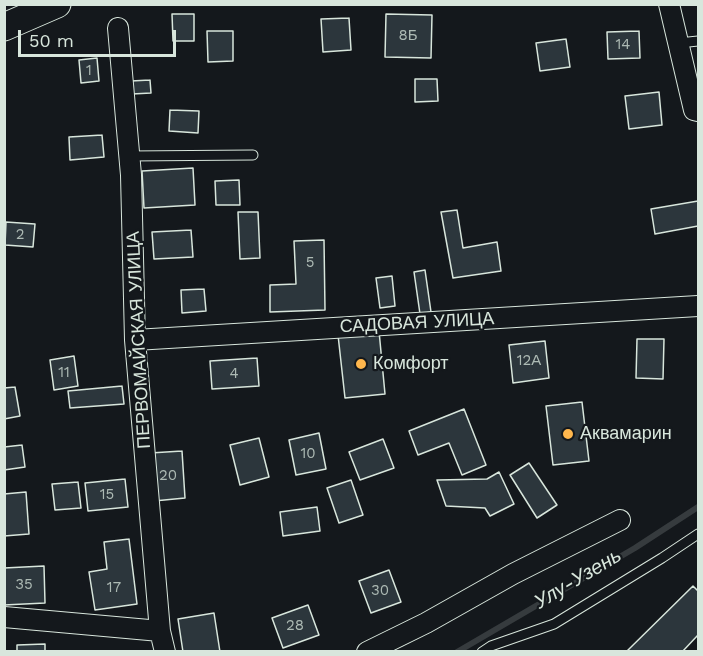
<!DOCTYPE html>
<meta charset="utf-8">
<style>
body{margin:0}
#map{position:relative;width:703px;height:656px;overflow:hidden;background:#14181c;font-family:"Work Sans",sans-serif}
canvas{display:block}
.frame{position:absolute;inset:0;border:6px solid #d8e6dc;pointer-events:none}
.scale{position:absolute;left:18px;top:30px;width:158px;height:27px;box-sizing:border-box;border:3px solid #d8e6dc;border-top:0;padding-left:8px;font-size:18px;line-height:21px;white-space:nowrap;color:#d8e6dc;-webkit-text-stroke:4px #14181c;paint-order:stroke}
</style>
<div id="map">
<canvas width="703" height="656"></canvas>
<div class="frame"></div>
<div class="scale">50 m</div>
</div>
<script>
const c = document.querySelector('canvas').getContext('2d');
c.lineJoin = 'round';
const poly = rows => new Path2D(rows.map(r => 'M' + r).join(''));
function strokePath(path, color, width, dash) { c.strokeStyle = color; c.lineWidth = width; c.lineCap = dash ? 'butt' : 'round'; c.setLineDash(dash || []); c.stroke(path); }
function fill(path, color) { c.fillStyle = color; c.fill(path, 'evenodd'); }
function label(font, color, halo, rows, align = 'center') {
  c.font = font + ' "Work Sans",sans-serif'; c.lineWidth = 4.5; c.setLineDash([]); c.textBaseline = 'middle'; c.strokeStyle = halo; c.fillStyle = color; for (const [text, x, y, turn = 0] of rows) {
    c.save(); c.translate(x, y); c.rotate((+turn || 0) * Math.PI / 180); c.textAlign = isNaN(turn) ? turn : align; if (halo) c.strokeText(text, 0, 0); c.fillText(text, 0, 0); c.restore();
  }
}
const stream = poly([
 [457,652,635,548,698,507]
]);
const building = poly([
 [172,14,194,14,194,41,173,41,172,14],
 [386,14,432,15,431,58,385,57,386,14],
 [349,18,351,50,323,52,321,19,349,18],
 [207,31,233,31,233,61,208,62,207,31],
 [639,31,640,58,608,59,607,32,639,31],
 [566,39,570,67,540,71,536,43,566,39],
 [97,58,99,81,81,83,79,60,97,58],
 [415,79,437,79,438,101,415,102,415,79],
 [150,80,151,93,132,94,131,81,150,80],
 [659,92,662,125,629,129,625,96,659,92],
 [170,110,199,111,198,133,169,131,170,110],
 [102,135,104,157,70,160,69,137,102,135],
 [193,168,195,205,144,208,142,171,193,168],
 [239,180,240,205,216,205,215,181,239,180],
 [698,201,698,226,655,234,651,209,698,201],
 [457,210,463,248,497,242,501,271,453,278,441,212,457,210],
 [238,212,258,212,260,258,240,259,238,212],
 [6,222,35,224,33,247,5,245,6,222],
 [191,230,193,257,154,259,152,232,191,230],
 [324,240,325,310,270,312,270,285,296,284,294,241,324,240],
 [425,270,431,312,420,314,414,272,425,270],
 [392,276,395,306,380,308,376,278,392,276],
 [204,289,206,311,182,313,181,290,204,289],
 [379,331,385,394,345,398,338,335,379,331],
 [637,339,664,339,663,379,636,378,637,339],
 [545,341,549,378,513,383,509,345,545,341],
 [74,356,78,386,54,390,50,360,74,356],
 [257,358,259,386,212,389,210,361,257,358],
 [122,386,124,404,70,408,68,391,122,386],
 [15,387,20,416,4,419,4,388,15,387],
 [582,402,589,461,553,465,546,406,582,402],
 [464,409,486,465,462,475,449,443,418,455,409,431,464,409],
 [319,433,326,469,296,475,289,440,319,433],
 [259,438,269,477,240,485,230,445,259,438],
 [383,439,394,468,360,480,349,452,383,439],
 [22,445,25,467,4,470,4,447,22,445],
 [182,451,185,498,154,501,150,453,182,451],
 [529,463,557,505,537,518,510,475,529,463],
 [499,472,514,504,490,516,485,508,446,506,437,480,487,479,499,472],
 [125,479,128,507,88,511,85,483,125,479],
 [351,480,363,515,339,523,327,488,351,480],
 [78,482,81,508,55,510,52,484,78,482],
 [26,492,29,534,4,536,4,494,26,492],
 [317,507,320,531,283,536,280,512,317,507],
 [129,539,137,604,95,610,89,572,107,569,104,542,129,539],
 [44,566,45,603,4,605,4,568,44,566],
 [389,570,401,602,371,613,359,581,389,570],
 [693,586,698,591,698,635,682,652,626,652,693,586],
 [308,605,319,635,283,648,272,618,308,605],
 [214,613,220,652,183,652,178,619,214,613],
 [45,644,45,652,17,652,17,645,45,644]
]);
const lane = poly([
 [679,43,698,41],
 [129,156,253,155],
 [482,652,491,646,554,624,662,558,698,534]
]);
const street = poly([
 [669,4,694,110,698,111],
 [118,28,131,175,135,340,160,631,165,652],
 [135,340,698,306],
 [4,617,160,631],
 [367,652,426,623,513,574,620,520]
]);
const secondary = poly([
 [4,27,57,4]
]);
const markers = [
 [361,364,6,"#ffb74d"],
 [568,434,6,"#ffb74d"]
];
const numberNames = [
 ["8Б",408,36],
 ["14",623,45],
 ["1",89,71],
 ["2",20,235],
 ["5",310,263],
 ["12А",529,361],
 ["11",64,373],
 ["4",234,374],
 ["10",308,454],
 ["20",168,476],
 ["15",107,495],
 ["35",24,585],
 ["17",114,588],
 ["30",380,591],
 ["28",295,626]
];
const streetNames = [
 ["САДОВАЯ УЛИЦА",417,323,-3],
 ["ПЕРВОМАЙСКАЯ УЛИЦА",139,340,-93]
];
const poiNames = [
 ["Комфорт",373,364],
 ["Аквамарин",580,434]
];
const waterNames = [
 ["Улу-Узень",578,579,-31]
];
strokePath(stream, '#363b3e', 6);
fill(building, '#2c363c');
strokePath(building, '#d8e6dc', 1.5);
strokePath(lane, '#d8e6dc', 11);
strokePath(street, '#d8e6dc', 22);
strokePath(secondary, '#d8e6dc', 29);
strokePath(lane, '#14181c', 9);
strokePath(street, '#14181c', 20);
strokePath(secondary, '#14181c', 27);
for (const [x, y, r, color] of markers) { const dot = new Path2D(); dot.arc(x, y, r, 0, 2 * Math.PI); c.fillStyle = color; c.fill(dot); strokePath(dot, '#14181c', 2); }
label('15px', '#adbab4', null, numberNames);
label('18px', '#d8e6dc', '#14181c', streetNames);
label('18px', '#d8e6dc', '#14181c', poiNames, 'left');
label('italic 20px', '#d8e6dc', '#14181c', waterNames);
</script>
